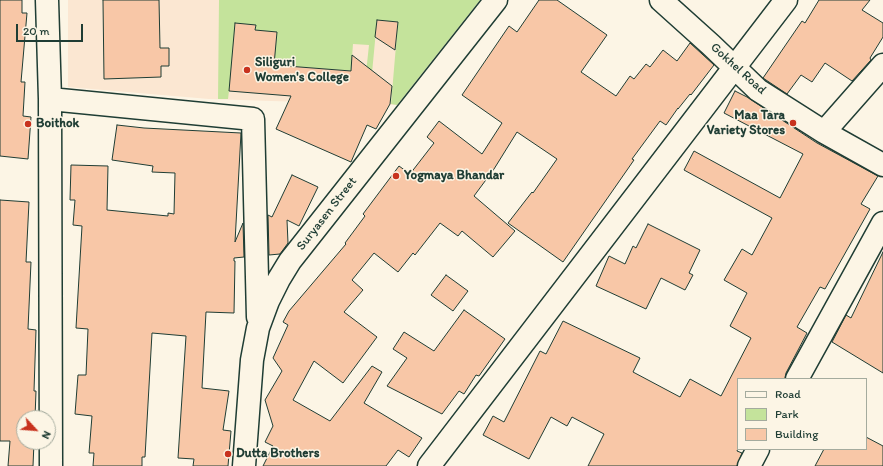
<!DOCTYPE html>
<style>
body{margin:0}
#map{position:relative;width:883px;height:466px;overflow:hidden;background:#fcf5e5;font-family:Itim,sans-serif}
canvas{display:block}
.legend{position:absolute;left:737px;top:378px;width:130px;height:72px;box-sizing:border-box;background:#fcf5e5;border:1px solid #a4ab9e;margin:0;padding:5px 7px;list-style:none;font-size:12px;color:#1f3d34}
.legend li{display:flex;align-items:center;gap:8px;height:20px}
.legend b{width:20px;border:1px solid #a4ab9e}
.north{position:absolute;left:16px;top:410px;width:40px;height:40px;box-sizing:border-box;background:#fcf5e5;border:1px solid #a4ab9e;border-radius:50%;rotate:116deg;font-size:11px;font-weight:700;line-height:16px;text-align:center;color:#1f3d34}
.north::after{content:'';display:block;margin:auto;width:14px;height:18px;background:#c8321e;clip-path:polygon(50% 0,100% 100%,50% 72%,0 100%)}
.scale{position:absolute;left:16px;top:24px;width:67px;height:18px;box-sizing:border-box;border:2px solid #1f3d34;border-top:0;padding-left:5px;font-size:12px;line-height:14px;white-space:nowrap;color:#1f3d34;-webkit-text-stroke:3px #fcf5e5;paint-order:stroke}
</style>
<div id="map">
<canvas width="883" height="466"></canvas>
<ul class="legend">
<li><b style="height:5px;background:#fcf5e5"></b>Road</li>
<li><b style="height:11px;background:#c4e39b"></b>Park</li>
<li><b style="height:11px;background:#f8c7a7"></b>Building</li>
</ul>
<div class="north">N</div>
<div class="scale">20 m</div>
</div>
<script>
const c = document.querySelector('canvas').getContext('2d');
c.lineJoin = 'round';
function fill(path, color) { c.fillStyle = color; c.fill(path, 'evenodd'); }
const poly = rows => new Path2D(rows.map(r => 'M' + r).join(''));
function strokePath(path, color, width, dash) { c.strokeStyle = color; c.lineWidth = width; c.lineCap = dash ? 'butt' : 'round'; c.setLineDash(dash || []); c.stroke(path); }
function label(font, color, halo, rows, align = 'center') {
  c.font = font + ' Itim,sans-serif'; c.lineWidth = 3; c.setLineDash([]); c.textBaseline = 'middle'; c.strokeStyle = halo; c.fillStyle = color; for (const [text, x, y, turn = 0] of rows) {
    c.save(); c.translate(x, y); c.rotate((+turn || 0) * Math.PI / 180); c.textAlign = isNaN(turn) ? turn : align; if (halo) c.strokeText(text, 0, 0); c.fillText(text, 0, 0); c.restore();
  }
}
const built = poly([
 [68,0,480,0,397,105,209,99,68,87]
]);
const green = poly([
 [219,0,480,0,397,105,391,104,398,22,377,20,372,73,366,73,369,45,353,44,351,71,274,65,276,32,262,31,252,63,256,25,229,91,228,99,218,99]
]);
const building = poly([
 [0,0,22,0,22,13,27,13,21,82,25,82,23,116,31,117,28,159,0,156,0,0],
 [103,0,159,0,160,48,169,48,169,66,161,66,161,77,104,79,103,0],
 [539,0,557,0,607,35,581,72,616,96,630,76,634,79,646,64,650,67,663,50,677,61,690,43,714,65,691,95,690,94,678,109,678,108,666,125,660,121,632,159,634,160,563,262,508,223,532,192,533,193,557,159,517,132,494,169,474,196,515,231,493,257,462,231,458,236,440,223,415,255,413,253,398,272,374,253,352,280,363,290,344,312,377,337,343,383,314,361,293,400,330,421,372,366,382,372,364,403,422,438,409,457,398,450,386,466,263,466,273,446,265,442,273,426,265,400,282,371,273,358,288,325,283,322,289,311,346,244,345,243,365,216,363,214,399,166,410,174,434,143,427,137,439,121,482,154,502,123,462,95,509,26,517,32,539,0],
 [819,0,870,0,862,10,883,23,883,37,870,58,871,60,852,81,825,63,812,82,801,75,787,94,763,78,802,21,805,23,819,0],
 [377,20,398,22,395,50,375,37,377,20],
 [235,23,256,25,255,30,277,32,274,65,351,71,352,55,392,86,390,104,376,129,367,125,351,162,276,129,291,96,229,91,235,23],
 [735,91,747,97,817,143,878,176,861,204,870,209,825,289,820,287,797,327,807,333,786,373,785,379,738,379,738,448,737,451,742,453,737,466,588,466,604,434,572,417,567,426,551,417,529,459,483,435,493,416,504,422,540,351,546,354,563,321,640,358,633,372,680,397,690,379,721,396,751,338,730,326,747,293,724,280,742,249,752,255,772,218,684,170,694,151,780,198,803,154,724,113,735,91],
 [117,125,144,128,241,133,235,242,243,223,244,257,234,258,234,261,235,261,234,313,206,312,202,388,229,391,223,430,231,431,228,466,193,466,194,459,178,458,186,336,152,333,145,457,142,457,142,466,93,466,94,453,89,453,92,416,75,414,78,375,86,375,88,329,76,328,82,226,73,225,75,200,70,200,71,165,108,166,107,210,168,216,168,213,174,214,175,173,152,172,153,166,112,160,117,125],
 [292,175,318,187,299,226,287,220,288,243,280,254,269,255,268,215,272,217,292,175],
 [0,200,29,202,26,262,31,262,28,329,36,330,34,391,36,391,35,418,24,418,24,442,34,442,33,466,8,466,10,441,0,441,0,200],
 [648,224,700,250,689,273,693,275,685,290,661,278,646,309,596,286,609,256,625,264,633,246,636,248,648,224],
 [883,252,883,373,832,342,846,315,851,318,883,252],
 [446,275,468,291,453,311,431,295,446,275],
 [464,310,505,339,479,376,476,375,464,394,459,391,442,414,387,386,407,358,393,349,404,332,434,351,464,310],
 [866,437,883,446,883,466,815,466,824,449,866,449,866,437]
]);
const minor = poly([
 [47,0,50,99,51,466],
 [661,0,711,45,758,90,824,132,883,165],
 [50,99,253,119,258,317],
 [824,132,883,65],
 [797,379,883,223],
 [244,466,252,360,258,328,268,301,279,279,290,261,496,0],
 [429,466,786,0],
 [749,466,758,449]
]);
const markers = [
 [247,70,4,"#c8321e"],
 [793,123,4,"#c8321e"],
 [28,124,4,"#c8321e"],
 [396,176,4,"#c8321e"],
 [228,454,4,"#c8321e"]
];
const poiNames = [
 ["Siliguri",255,63],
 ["Women's College",255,78],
 ["Maa Tara",785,116,"right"],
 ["Variety Stores",785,131,"right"],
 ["Boithok",36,124],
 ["Yogmaya Bhandar",404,176],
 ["Dutta Brothers",236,454]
];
const streetNames = [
 ["Gokhel Road",738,69,42],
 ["Suryasen Street",327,214,-52]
];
fill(built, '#fbe7d2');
fill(green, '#c4e39b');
fill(building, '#f8c7a7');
strokePath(building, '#1f3d34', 1);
strokePath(minor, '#1f3d34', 25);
strokePath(minor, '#fcf5e5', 22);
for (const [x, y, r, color] of markers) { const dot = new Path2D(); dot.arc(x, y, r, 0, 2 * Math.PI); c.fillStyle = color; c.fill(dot); strokePath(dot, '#fcf5e5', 1.5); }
label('bold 13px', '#1f3d34', '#fcf5e5', poiNames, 'left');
label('13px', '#1f3d34', '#fcf5e5', streetNames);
</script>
